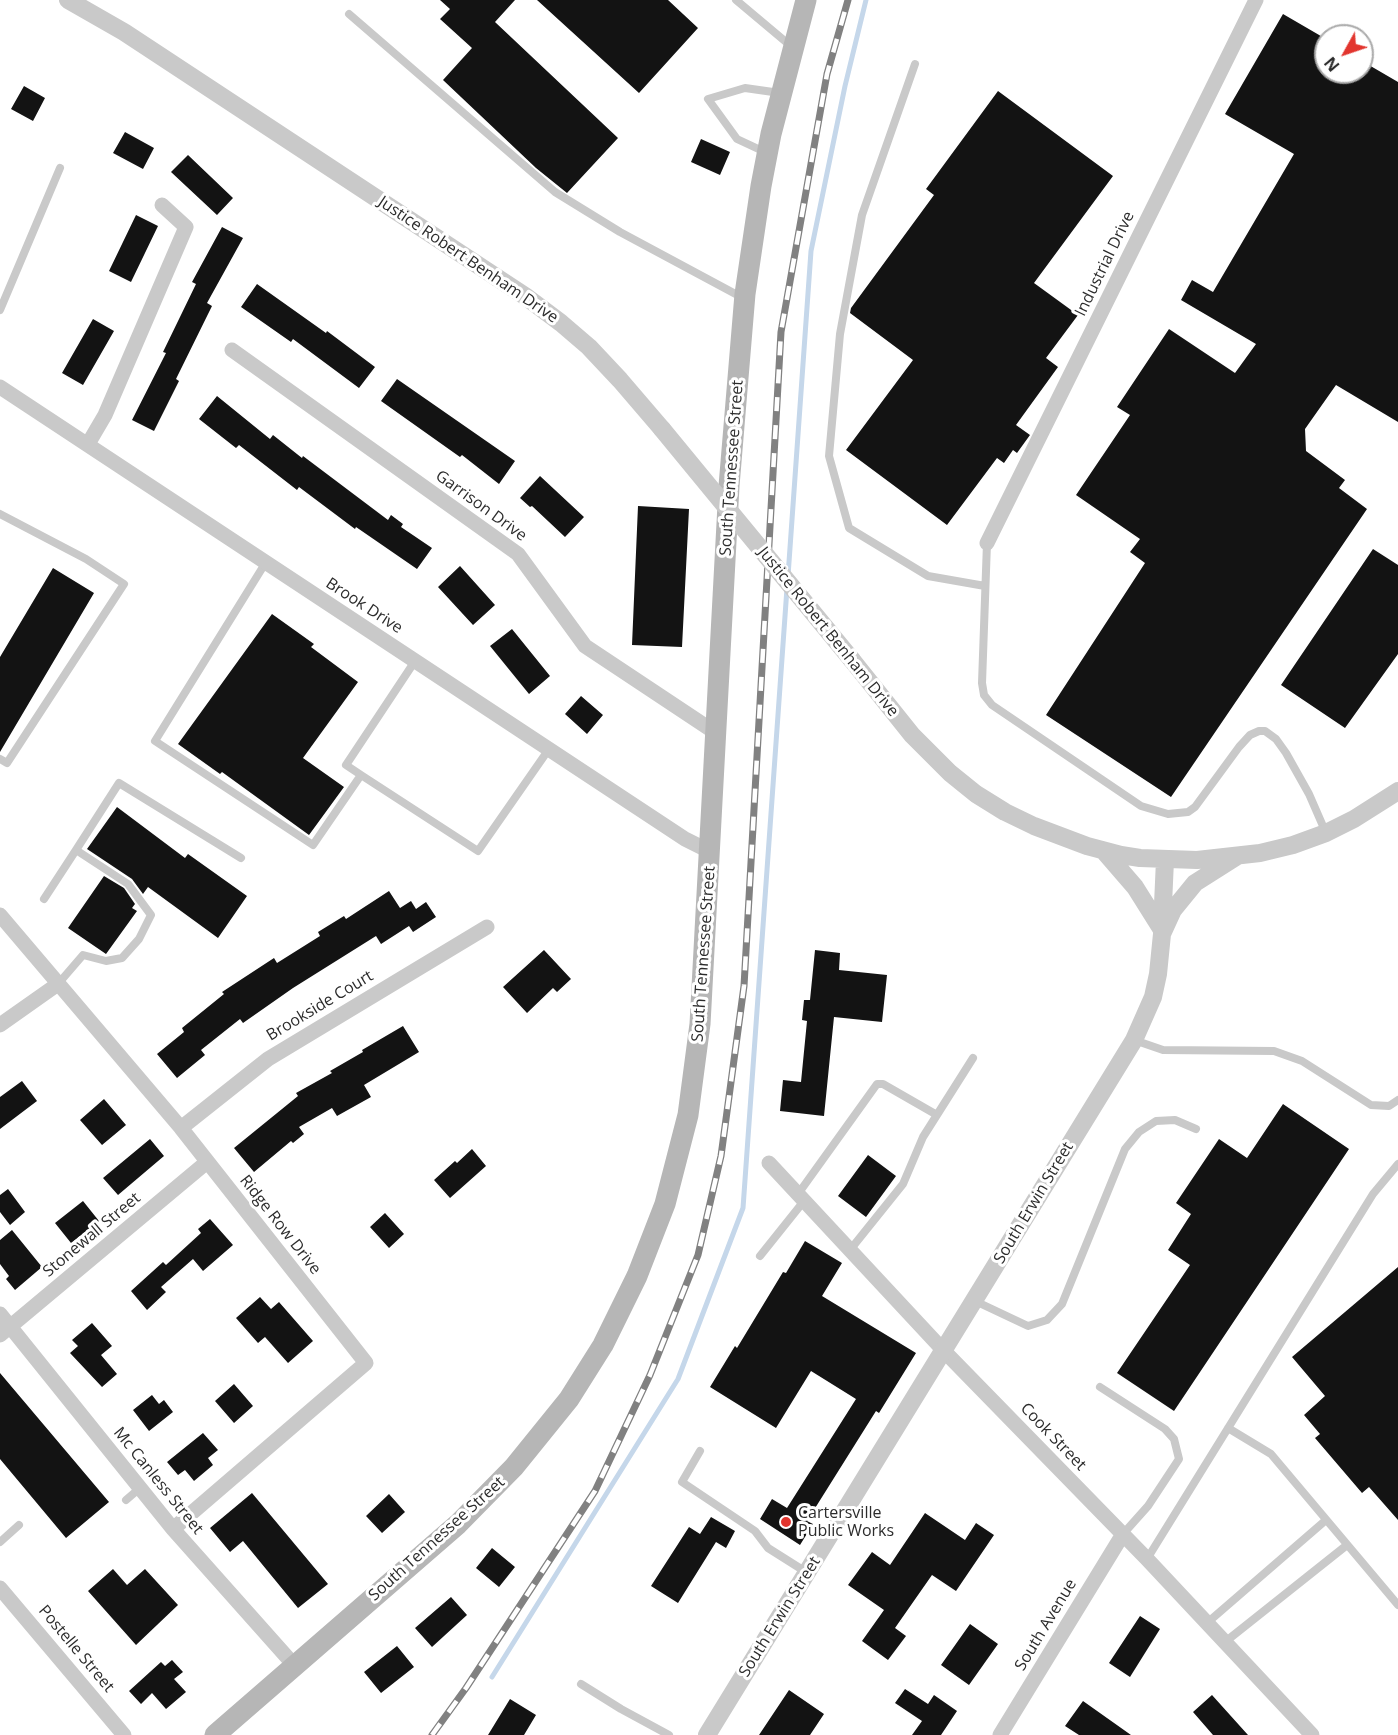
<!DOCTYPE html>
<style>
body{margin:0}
#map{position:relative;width:1398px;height:1735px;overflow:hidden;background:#fff;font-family:"Open Sans",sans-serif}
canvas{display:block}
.north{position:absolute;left:1314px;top:24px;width:60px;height:60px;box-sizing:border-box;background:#fff;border:2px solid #ababab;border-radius:50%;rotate:230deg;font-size:16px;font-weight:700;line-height:24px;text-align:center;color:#2c2c2c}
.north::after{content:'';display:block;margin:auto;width:21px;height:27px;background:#e2352e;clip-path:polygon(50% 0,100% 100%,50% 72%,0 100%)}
</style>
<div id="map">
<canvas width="1398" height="1735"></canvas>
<div class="north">N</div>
</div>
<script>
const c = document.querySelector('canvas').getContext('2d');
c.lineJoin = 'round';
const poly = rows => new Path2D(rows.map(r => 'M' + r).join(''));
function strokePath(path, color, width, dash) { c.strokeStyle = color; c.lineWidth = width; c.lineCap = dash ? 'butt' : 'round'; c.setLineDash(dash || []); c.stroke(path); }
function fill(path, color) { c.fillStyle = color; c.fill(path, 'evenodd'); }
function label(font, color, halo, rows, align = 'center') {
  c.font = font + ' "Open Sans",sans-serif'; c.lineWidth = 6; c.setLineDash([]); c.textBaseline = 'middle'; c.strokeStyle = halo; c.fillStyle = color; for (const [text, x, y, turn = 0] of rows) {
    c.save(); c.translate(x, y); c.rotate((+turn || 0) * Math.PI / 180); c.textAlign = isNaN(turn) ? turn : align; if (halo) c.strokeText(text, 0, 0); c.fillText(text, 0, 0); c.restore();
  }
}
const stream = poly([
 [788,576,811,251,845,86,866,0],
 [492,1677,678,1379,743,1208,787,588]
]);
const building = poly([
 [440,0,515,0,495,22,618,138,567,193,536,168,443,80,472,48,440,19,450,9],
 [537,0,668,0,698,28,639,93],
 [1283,14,1326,39,1326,72,1362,72,1362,61,1398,82,1398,422,1336,385,1305,429,1306,451,1345,480,1339,488,1367,509,1171,797,1046,715,1145,563,1130,552,1140,539,1076,495,1130,415,1117,407,1169,329,1235,373,1256,344,1181,300,1192,280,1213,292,1294,154,1225,114],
 [24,86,45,98,33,121,11,109],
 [998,91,1113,176,1034,283,1078,315,1046,358,1058,367,1016,425,1030,435,1017,453,1013,450,1004,463,997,458,947,525,846,450,913,360,850,313,851,308,934,195,926,189],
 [125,132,154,148,143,169,113,153],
 [701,139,730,152,720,175,691,162],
 [188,155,233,198,217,215,171,172],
 [136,215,158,226,131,282,109,271],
 [222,227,243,238,207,303,212,306,176,379,179,381,154,431,132,420,166,353,163,352,196,284,192,282],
 [257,284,326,333,327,331,375,367,359,388,293,339,291,342,241,307],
 [93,319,114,331,83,385,62,373],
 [397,379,515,461,499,484,462,455,460,457,381,401],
 [217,396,270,439,273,435,302,458,303,456,388,520,391,515,403,524,401,527,432,548,417,569,356,527,355,529,299,487,297,490,239,445,236,448,199,419],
 [540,476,584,517,565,537,532,506,530,507,520,498],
 [638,506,689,509,682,647,632,645],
 [1373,549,1398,565,1398,654,1345,728,1281,685],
 [460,566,495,605,473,625,438,587],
 [53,568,94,593,0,752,0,657],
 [272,614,314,644,311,647,358,682,303,758,344,787,309,835,222,772,220,774,178,744],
 [512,629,550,676,529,694,490,646],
 [581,696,603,715,587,734,565,714],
 [117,807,185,858,188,854,247,896,218,938,148,887,143,894,132,879,87,849],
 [104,876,124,888,135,904,132,908,137,911,106,954,68,928],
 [389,891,400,908,411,901,416,909,426,902,436,917,413,932,409,926,381,944,376,936,293,988,243,1023,240,1019,201,1050,205,1055,177,1078,157,1054,184,1032,182,1028,224,994,222,992,274,958,277,963,320,936,318,932,344,916,346,919],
 [544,950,571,979,557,992,553,988,527,1013,503,987],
 [815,950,840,953,839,970,887,975,882,1022,834,1017,824,1116,780,1111,783,1080,801,1082,807,1021,802,1020,804,1000,810,1000],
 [403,1026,419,1052,364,1085,371,1097,337,1116,332,1108,299,1127,304,1134,293,1143,291,1141,254,1172,234,1148,298,1096,296,1093,332,1073,330,1071,363,1052,362,1050],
 [22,1081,37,1101,0,1129,0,1097],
 [104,1099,126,1125,102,1145,80,1120],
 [1283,1104,1349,1149,1174,1411,1117,1373,1190,1265,1168,1250,1191,1214,1176,1203,1219,1139,1247,1158],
 [150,1139,164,1156,118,1195,103,1178],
 [472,1149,486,1166,450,1198,434,1180,455,1161,457,1163],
 [868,1155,896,1176,866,1217,838,1196],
 [8,1189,25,1212,10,1225,0,1212,0,1195],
 [83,1201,99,1221,71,1243,55,1223],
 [385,1213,404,1234,389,1248,370,1227],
 [210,1219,233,1245,203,1271,193,1259,161,1287,166,1292,147,1310,131,1291,163,1262,166,1265,201,1233,198,1229],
 [12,1230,42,1267,15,1290,6,1279,9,1276,0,1264,0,1240],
 [805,1241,842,1263,822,1296,916,1353,879,1413,876,1411,807,1521,813,1524,800,1545,760,1519,772,1499,787,1508,856,1399,811,1371,776,1428,710,1387,735,1346,737,1348,783,1272,786,1273],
 [1398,1267,1398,1520,1369,1487,1362,1493,1315,1438,1320,1434,1304,1415,1325,1396,1292,1357],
 [260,1297,271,1309,279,1302,313,1341,288,1363,265,1337,258,1343,236,1318],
 [92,1323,112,1346,101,1355,117,1374,102,1387,70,1353,78,1346,72,1340],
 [0,1373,109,1502,66,1538,0,1459],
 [234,1384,253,1406,234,1423,215,1401],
 [152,1395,159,1404,164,1400,173,1412,149,1431,133,1410],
 [203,1433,218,1450,208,1458,213,1465,194,1481,185,1470,178,1475,167,1462],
 [252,1493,328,1584,298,1608,243,1541,230,1552,210,1528],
 [389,1494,405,1512,382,1533,366,1516],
 [925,1513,965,1540,976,1523,994,1535,956,1591,932,1575,895,1628,906,1636,888,1660,862,1641,884,1610,848,1585,872,1552,890,1565],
 [711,1517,735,1531,726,1548,716,1542,678,1603,651,1586,689,1527,700,1534],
 [492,1548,515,1567,499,1587,476,1568],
 [113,1569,127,1585,145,1569,178,1605,136,1645,88,1591],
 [451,1597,467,1615,432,1647,415,1628],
 [1140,1616,1160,1629,1130,1677,1109,1663],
 [970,1624,998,1644,969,1685,941,1665],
 [397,1646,414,1667,381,1693,364,1672],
 [172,1660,183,1672,174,1679,186,1692,166,1709,152,1693,141,1704,129,1691,161,1662,165,1666],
 [905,1689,928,1704,934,1695,957,1711,941,1735,912,1735,922,1721,895,1703],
 [789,1690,824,1714,810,1735,759,1735],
 [1212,1695,1248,1735,1213,1735,1193,1712],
 [510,1699,536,1715,524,1735,488,1735],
 [1083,1701,1131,1735,1079,1735,1065,1726]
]);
const service = poly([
 [736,0,792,47],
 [349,14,555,192,620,232,743,298],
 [915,64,862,215,840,334,829,456,849,528,928,576,985,586],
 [767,153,737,139,708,99,745,88,780,93],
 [0,310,60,168],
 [0,514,86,559,124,584,7,763,0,759],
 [987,543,982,683,984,695,992,705,1141,806,1168,814,1188,812,1195,807,1239,747,1250,735,1259,731,1265,731,1276,739,1286,753,1309,794,1326,833],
 [266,562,155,741,313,845,361,775,346,765,415,661],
 [361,775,478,851,549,749],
 [44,899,76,850],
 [58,984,83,955,106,961,122,958,139,939,151,915,128,884,76,850,119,783,241,858],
 [1134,1040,1163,1050,1274,1051,1302,1061,1371,1105,1389,1106,1398,1100],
 [798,1194,877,1084,883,1084,937,1115],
 [850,1250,903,1184,923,1137,973,1058],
 [760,1256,804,1201],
 [975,1301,1028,1326,1047,1320,1062,1304,1125,1149,1139,1132,1156,1121,1175,1120,1196,1129],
 [1100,1387,1165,1429,1174,1439,1179,1459,1148,1506,1123,1534],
 [1228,1428,1271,1454,1398,1605],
 [700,1451,682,1482,755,1531,768,1548,806,1572],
 [126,1500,140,1488],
 [0,1542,19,1525],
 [1147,1559,1373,1194,1398,1164],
 [1207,1623,1326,1520],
 [1225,1642,1347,1545],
 [581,1684,621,1709,669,1735]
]);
const minor = poly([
 [232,350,518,554,585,646,716,733],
 [0,387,685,839,711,852],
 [88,444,105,415,186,227,162,205],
 [987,543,1256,0],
 [0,915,181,1128,366,1363,173,1529],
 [0,1025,58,984],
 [181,1128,268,1059,487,927],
 [769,1163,944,1351,1147,1559,1312,1735],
 [0,1314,173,1529,294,1665],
 [0,1335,207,1162],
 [0,1588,124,1735],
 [1000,1735,1123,1534]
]);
const tertiary = poly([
 [68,0,124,32,525,296,561,323,589,347,620,380,662,429],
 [852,660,912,735,950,773,976,794,1005,812,1034,826,1087,846,1121,855,1140,858,1197,860,1260,853,1293,845,1326,833,1354,819,1398,791],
 [1103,850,1135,887,1162,930],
 [1162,927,1165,860],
 [707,1735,1134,1040,1153,997,1158,974,1162,934,1173,910,1195,883,1236,857]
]);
const secondary = poly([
 [215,1735,458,1524,514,1467,569,1399,603,1345,637,1276,665,1204,688,1115,700,1024,729,486,745,294,761,186,771,134,806,0]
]);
const rail = poly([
 [432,1735,466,1688,595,1491,650,1375,698,1255,721,1156,744,986,781,332,827,74,848,0]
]);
const tertiaryBridge = poly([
 [662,429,852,660]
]);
const markers = [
 [786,1522,6,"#e2352e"]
];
const streetNames = [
 ["Justice Robert Benham Drive",468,260,34],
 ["Industrial Drive",1105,264,-64],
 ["South Tennessee Street",732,468,-86],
 ["Garrison Drive",481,506,36],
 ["Brook Drive",364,606,33],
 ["Justice Robert Benham Drive",828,632,51],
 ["South Tennessee Street",704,954,-86],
 ["Brookside Court",320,1006,-31],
 ["South Erwin Street",1034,1203,-59],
 ["Ridge Row Drive",280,1225,52],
 ["Stonewall Street",92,1235,-40],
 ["Cook Street",1053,1437,46],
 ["Mc Canless Street",158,1481,51],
 ["South Tennessee Street",437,1539,-42],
 ["South Erwin Street",780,1617,-58],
 ["South Avenue",1046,1625,-59],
 ["Postelle Street",76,1649,50]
];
const poiNames = [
 ["Cartersville",798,1513],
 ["Public Works",798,1531]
];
strokePath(stream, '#c5d7ea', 5);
fill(building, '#131313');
strokePath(service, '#c9c9c9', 8);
strokePath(minor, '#c9c9c9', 15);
strokePath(tertiary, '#c9c9c9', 18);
strokePath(secondary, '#b6b6b6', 21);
strokePath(rail, '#818181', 7);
strokePath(rail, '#fff', 4.5, [14]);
strokePath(tertiaryBridge, '#c9c9c9', 18);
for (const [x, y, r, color] of markers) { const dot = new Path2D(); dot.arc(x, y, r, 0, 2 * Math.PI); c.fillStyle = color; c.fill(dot); strokePath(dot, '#fff', 2); }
label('16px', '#2c2c2c', '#fff', streetNames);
label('16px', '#2c2c2c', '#fff', poiNames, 'left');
</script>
